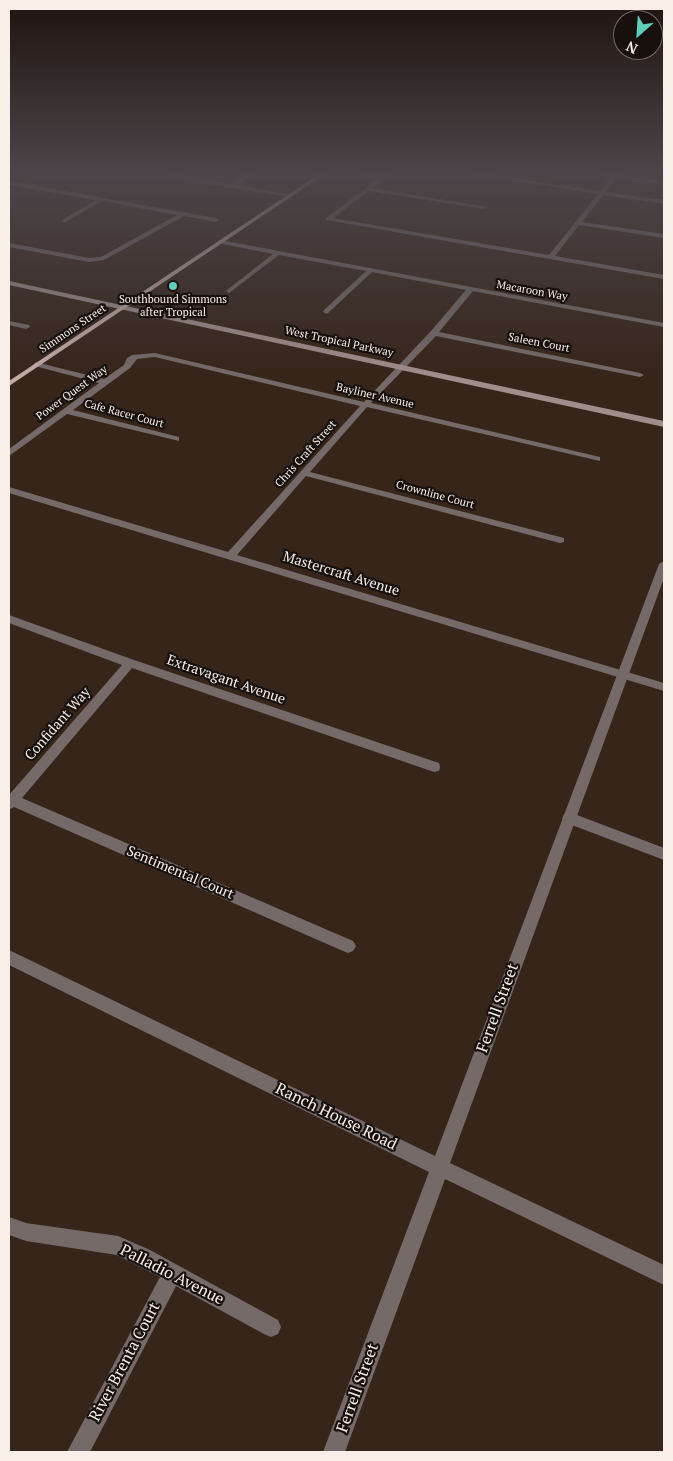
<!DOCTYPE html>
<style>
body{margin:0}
#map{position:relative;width:673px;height:1461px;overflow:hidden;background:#36251b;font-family:"PT Serif",serif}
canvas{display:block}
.frame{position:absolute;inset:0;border:10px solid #faefe8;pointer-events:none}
.north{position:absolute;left:613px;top:10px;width:50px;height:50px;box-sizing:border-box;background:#17100c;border:1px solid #726964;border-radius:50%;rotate:206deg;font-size:14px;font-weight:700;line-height:20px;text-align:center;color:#faefe8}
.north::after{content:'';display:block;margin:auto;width:18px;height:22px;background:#5dceb9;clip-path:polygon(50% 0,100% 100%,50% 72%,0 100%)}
</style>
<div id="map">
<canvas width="673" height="1461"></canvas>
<div class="frame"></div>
<div class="north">N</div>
</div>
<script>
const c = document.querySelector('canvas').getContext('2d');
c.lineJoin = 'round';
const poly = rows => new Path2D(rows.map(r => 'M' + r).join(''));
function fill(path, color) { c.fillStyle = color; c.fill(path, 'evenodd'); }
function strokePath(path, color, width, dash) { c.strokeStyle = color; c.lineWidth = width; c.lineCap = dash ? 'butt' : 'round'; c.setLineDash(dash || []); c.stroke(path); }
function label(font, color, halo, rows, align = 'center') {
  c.font = font + ' "PT Serif",serif'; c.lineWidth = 4.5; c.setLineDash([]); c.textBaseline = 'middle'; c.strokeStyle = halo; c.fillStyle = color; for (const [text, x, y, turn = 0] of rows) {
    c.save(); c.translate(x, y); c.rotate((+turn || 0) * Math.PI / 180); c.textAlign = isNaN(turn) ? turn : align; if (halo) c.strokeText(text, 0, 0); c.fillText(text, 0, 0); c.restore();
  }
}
const minor = poly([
 [168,174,177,174,232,184,247,174,253,174,238,185,293,195,290,197,199,183,168,174],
 [360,174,391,174,373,188,487,207,484,209,369,191,333,218,549,255,598,194,473,174,486,174,600,191,613,174,619,174,605,192,664,200,664,204,603,195,582,222,664,234,664,238,579,225,555,256,664,275,664,279,326,220,326,218,379,178,360,174],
 [9,181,216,218,219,220,216,222,184,216,104,260,89,262,9,247,9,243,89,258,101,257,177,215,102,201,64,223,62,220,96,200,9,185,9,181],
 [220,240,664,323,664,327,473,291,439,332,640,373,644,375,640,377,436,336,371,403,600,457,600,461,367,407,310,472,564,538,564,542,560,543,306,476,237,555,664,683,664,691,9,493,9,487,228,552,360,406,155,357,137,359,130,368,73,410,179,437,179,441,67,414,9,456,9,449,99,383,35,366,35,362,104,379,124,365,127,358,132,355,155,353,364,402,431,331,466,290,372,272,327,314,323,312,324,310,366,271,279,255,229,293,226,291,227,290,273,254,218,243,218,241,220,240],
 [9,321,29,325,30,327,26,329,9,325,9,321],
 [9,615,134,660,439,763,440,767,439,771,434,772,132,668,22,798,353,941,356,946,353,951,348,953,343,951,14,807,9,810,9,795,122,665,9,623,9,615],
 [569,812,664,848,664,860,564,822,562,818,564,814,569,812],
 [9,1217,26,1223,118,1236,125,1239,150,1250,278,1320,281,1327,278,1334,271,1337,264,1334,176,1286,90,1452,67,1452,160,1277,117,1255,26,1241,9,1235,9,1217]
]);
const tertiary = poly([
 [596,174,610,174,664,181,664,185,596,174],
 [664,561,664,578,450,1163,664,1265,664,1285,445,1179,345,1452,323,1452,429,1172,9,965,9,950,435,1156,659,564,664,561]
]);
const secondary = poly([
 [9,281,664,421,664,427,9,285,9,281]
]);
const primary = poly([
 [319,174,325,174,9,386,9,381,319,174]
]);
const markers = [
 [173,286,5,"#5dceb9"]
];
const farStreetnames = [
 ["Macaroon Way",532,291,10],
 ["Simmons Street",73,329,-34],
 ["West Tropical Parkway",339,342,12],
 ["Saleen Court",539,343,11],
 ["Power Quest Way",72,393,-36],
 ["Bayliner Avenue",375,396,13],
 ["Cafe Racer Court",124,414,15],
 ["Chris Craft Street",306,454,-48],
 ["Crownline Court",435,495,15]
];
const farPoinames = [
 ["Southbound Simmons",173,300],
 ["after Tropical",173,313]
];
const streetNames = [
 ["Mastercraft Avenue",341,574,17],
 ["Extravagant Avenue",226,680,19],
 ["Confidant Way",58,724,-49],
 ["Sentimental Court",180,873,23]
];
const nearStreetnames = [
 ["Ferrell Street",498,1008,-70],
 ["Ranch House Road",336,1117,26],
 ["Palladio Avenue",172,1275,27],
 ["River Brenta Court",125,1362,-62],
 ["Ferrell Street",358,1388,-70]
];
fill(minor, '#756a68');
fill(tertiary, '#756a68');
fill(secondary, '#9f8e8c');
fill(primary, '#c1aba7');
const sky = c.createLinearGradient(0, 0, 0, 378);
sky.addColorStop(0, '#1e140f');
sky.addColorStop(0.46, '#4c464a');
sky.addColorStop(1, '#4c464a00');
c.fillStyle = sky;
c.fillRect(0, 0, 673, 378);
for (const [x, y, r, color] of markers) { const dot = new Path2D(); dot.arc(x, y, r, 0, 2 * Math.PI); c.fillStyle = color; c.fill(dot); strokePath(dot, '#17100c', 2); }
label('11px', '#faefe8', '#17100c', farStreetnames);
label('11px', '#faefe8', '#17100c', farPoinames);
label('14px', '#faefe8', '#17100c', streetNames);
label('16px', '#faefe8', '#17100c', nearStreetnames);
</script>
